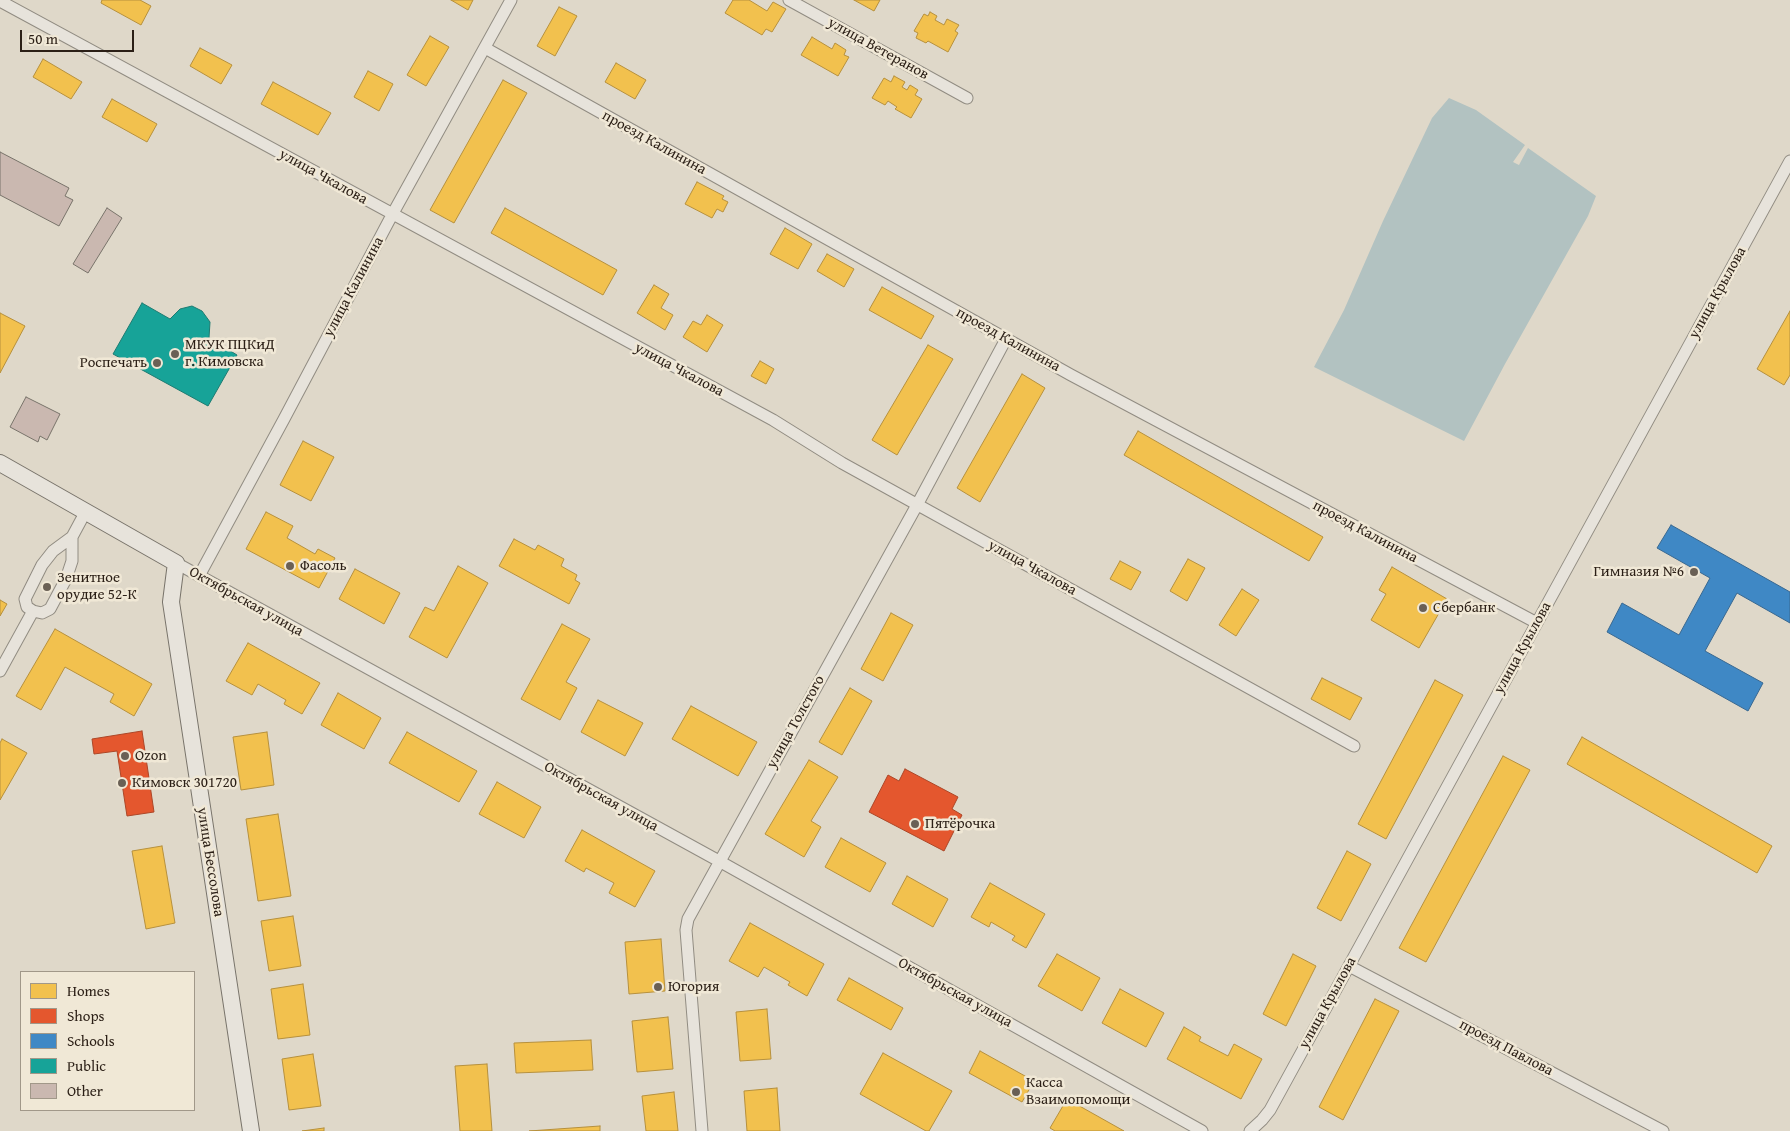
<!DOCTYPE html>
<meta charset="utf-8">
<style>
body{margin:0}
#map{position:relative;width:1790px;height:1131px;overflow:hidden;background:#dfd8c9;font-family:"Gentium Book Plus",serif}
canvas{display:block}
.legend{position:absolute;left:20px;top:971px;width:175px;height:140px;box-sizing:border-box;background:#f0e8d6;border:1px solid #a19889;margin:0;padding:6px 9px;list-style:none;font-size:15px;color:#2b1f16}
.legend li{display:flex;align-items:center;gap:10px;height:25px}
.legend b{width:25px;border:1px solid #a19889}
.scale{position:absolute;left:20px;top:30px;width:114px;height:22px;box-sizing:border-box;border:2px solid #2b1f16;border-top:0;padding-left:6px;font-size:15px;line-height:18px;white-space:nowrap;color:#2b1f16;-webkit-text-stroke:4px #f0e8d6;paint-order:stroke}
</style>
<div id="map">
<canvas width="1790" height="1131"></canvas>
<ul class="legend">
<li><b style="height:14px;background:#f2c14e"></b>Homes</li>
<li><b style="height:14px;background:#e4572e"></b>Shops</li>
<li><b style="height:14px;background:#3f88c5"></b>Schools</li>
<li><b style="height:14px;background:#17a398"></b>Public</li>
<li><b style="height:14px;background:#cab8b0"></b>Other</li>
</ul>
<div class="scale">50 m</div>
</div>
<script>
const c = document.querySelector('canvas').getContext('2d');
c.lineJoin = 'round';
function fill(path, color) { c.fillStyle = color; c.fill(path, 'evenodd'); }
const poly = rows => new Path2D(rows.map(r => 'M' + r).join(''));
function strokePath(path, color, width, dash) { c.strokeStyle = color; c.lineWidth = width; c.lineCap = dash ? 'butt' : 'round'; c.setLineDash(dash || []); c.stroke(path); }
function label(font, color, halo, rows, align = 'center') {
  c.font = font + ' "Gentium Book Plus",serif'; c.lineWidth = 5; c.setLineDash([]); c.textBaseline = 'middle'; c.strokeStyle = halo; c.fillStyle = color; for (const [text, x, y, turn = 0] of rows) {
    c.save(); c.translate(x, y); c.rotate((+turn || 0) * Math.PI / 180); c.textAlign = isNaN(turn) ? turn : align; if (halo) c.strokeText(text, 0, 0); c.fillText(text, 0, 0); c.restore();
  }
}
const water = poly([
 [1449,98,1476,110,1525,145,1513,162,1519,165,1528,148,1596,196,1588,216,1505,364,1464,441,1314,367,1344,310,1383,221,1432,118]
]);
const homes = poly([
 [102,0,140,0,151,6,141,25,101,3,102,0],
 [451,0,473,0,468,10,451,0],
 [733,0,749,0,767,11,773,2,786,9,772,32,766,29,762,35,725,13,733,0],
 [854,0,880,0,874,11,854,0],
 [559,7,577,16,555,56,537,46,559,7],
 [930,12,937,16,935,20,944,25,947,19,959,25,955,31,958,33,948,52,928,41,926,43,916,38,918,33,914,31,924,14,928,16,930,12],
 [430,36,449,47,426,86,407,75,430,36],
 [812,37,832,49,835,43,846,50,844,55,849,57,838,76,801,55,812,37],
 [200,48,232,65,221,84,190,66,200,48],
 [43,59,82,82,71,99,33,77,43,59],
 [616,63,646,80,635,99,605,82,616,63],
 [368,71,393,84,379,111,354,97,368,71],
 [894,76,905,82,902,87,907,90,910,85,918,90,915,95,922,99,911,118,895,109,897,107,888,101,885,105,872,98,884,78,891,82,894,76],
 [503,80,527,93,454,223,430,210,503,80],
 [273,82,331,113,318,135,261,104,273,82],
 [112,99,157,124,147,142,102,117,112,99],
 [697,182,724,196,722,199,728,202,723,212,717,209,712,218,685,204,697,182],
 [505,208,617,270,603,295,491,233,505,208],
 [785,228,812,244,798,269,770,254,785,228],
 [827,254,854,269,844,287,817,271,827,254],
 [654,285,669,294,661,308,673,315,665,330,637,313,654,285],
 [882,287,934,316,921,339,869,310,882,287],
 [1790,311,1790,375,1784,385,1757,369,1790,311],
 [0,313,25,326,0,373,0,313],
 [707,315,723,325,707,352,683,337,693,321,701,325,707,315],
 [928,345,953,359,897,455,872,440,928,345],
 [760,361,774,369,766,384,751,376,760,361],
 [1022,374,1045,388,980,502,957,488,1022,374],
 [1138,431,1323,537,1309,561,1124,455,1138,431],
 [303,441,334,457,311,501,280,485,303,441],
 [266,512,293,526,287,538,315,554,318,549,335,558,319,588,246,549,266,512],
 [514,539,535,550,538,545,564,559,561,566,577,575,575,580,580,583,569,604,499,566,514,539],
 [1188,559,1205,568,1187,601,1170,591,1188,559],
 [1120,561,1141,572,1131,590,1110,579,1120,561],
 [458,566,488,583,447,658,409,637,425,607,434,611,458,566],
 [1392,567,1447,599,1419,648,1371,620,1386,594,1379,590,1392,567],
 [355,569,400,593,384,624,339,599,355,569],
 [1242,589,1259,600,1236,636,1219,625,1242,589],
 [0,600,7,604,0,616,0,600],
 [891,613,913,625,883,681,861,669,891,613],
 [562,624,590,639,566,682,577,688,560,720,521,699,562,624],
 [55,629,152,684,134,716,110,702,114,694,65,667,41,710,16,696,55,629],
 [248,643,320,683,302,714,284,704,286,700,258,684,252,695,226,681,248,643],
 [1322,678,1362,698,1350,720,1311,699,1322,678],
 [1435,680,1463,695,1386,839,1358,824,1435,680],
 [850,688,872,701,842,755,819,742,850,688],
 [338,693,381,718,364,749,321,725,338,693],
 [598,700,643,723,625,756,581,732,598,700],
 [691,706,757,742,738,776,672,739,691,706],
 [267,732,274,785,241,790,233,737,267,732],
 [407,732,477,771,459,802,389,763,407,732],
 [1582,737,1772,846,1757,873,1567,764,1582,737],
 [2,739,27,753,0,800,0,743,2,739],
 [1503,756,1530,770,1426,962,1399,948,1503,756],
 [809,760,838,777,811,821,821,827,804,857,765,834,809,760],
 [497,782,541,807,524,838,479,814,497,782],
 [278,814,291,896,258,901,246,819,278,814],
 [582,830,655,871,635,907,609,893,614,883,586,868,584,872,565,861,582,830],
 [841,838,886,863,870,892,825,867,841,838],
 [162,846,175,923,146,929,132,851,162,846],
 [1347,851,1371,864,1341,921,1317,908,1347,851],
 [907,876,948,899,933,927,892,904,907,876],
 [990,883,1045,914,1026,948,1012,940,1015,936,991,922,989,927,971,917,990,883],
 [293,916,301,966,269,971,261,921,293,916],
 [750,923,824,964,807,996,788,985,790,982,764,967,758,977,729,961,750,923],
 [661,939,665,991,629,994,625,942,661,939],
 [1057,954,1100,978,1082,1011,1038,986,1057,954],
 [1293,954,1316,966,1286,1026,1263,1014,1293,954],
 [849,978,903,1008,891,1030,837,1000,849,978],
 [303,984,310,1035,278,1039,271,989,303,984],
 [1120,989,1164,1013,1146,1047,1102,1023,1120,989],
 [1375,999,1399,1011,1343,1120,1319,1107,1375,999],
 [767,1009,771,1059,740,1061,736,1012,767,1009],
 [668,1017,673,1069,637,1072,632,1021,668,1017],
 [1184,1027,1201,1037,1199,1041,1228,1056,1234,1044,1262,1059,1241,1099,1167,1059,1184,1027],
 [591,1040,593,1070,516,1073,514,1043,591,1040],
 [980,1051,1034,1081,1022,1102,969,1073,980,1051],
 [883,1053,952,1091,929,1131,926,1131,860,1094,883,1053],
 [313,1054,321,1106,289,1110,282,1059,313,1054],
 [487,1064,492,1131,460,1131,455,1066,487,1064],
 [777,1088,780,1131,747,1131,744,1091,777,1088],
 [674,1092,678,1131,646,1131,642,1096,674,1092],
 [1067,1099,1124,1131,1055,1131,1050,1128,1067,1099],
 [600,1126,600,1131,529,1131,600,1126],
 [324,1128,324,1131,302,1131,324,1128]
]);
const shops = poly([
 [142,731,154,812,127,816,117,751,94,754,92,739,142,731],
 [905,769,958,797,952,809,962,815,944,851,869,812,888,775,899,781,905,769]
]);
const schools = poly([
 [1671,525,1790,592,1790,623,1737,593,1705,651,1763,683,1748,711,1607,632,1622,603,1679,635,1710,578,1657,548,1671,525]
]);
const public = poly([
 [142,303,170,319,180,309,192,306,202,311,210,322,209,338,237,355,208,406,113,354,142,303]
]);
const building = poly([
 [0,152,69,188,65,196,73,200,59,226,0,195,0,152],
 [107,208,122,218,88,273,73,264,107,208],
 [26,397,60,414,47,440,40,436,38,442,10,427,26,397]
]);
const minor = poly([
 [789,0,967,98],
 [0,1,773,420,842,463,1354,746],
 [485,48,1071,375,1537,623],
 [176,563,719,861,1202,1131],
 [199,576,284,419,392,215,511,0],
 [33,611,42,613,50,609,66,579,72,561,72,537],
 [0,671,33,611,27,607,25,599,42,565,53,551,72,537,86,511],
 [1349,966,1663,1131],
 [702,1131,686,930,688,919,917,505,1006,339],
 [1250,1131,1262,1120,1270,1110,1790,161]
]);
const secondary = poly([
 [0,463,176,563,171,602,251,1131]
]);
const markers = [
 [175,354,5,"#6a6055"],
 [157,363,5,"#6a6055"],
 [290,566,5,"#6a6055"],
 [1694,572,5,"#6a6055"],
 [47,587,5,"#6a6055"],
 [1423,608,5,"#6a6055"],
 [125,756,5,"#6a6055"],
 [122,783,5,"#6a6055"],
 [915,824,5,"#6a6055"],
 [658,987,5,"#6a6055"],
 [1016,1092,5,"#6a6055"]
];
const streetNames = [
 ["улица Ветеранов",878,49,29],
 ["проезд Калинина",654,143,29],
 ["улица Чкалова",323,177,29],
 ["улица Калинина",354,287,-62],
 ["улица Крылова",1718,293,-61],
 ["проезд Калинина",1008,340,29],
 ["улица Чкалова",679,370,28],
 ["проезд Калинина",1365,532,28],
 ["улица Чкалова",1032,568,29],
 ["Октябрьская улица",246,602,29],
 ["улица Крылова",1523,648,-61],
 ["улица Толстого",796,722,-61],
 ["Октябрьская улица",601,797,29],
 ["улица Бессолова",210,862,81],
 ["Октябрьская улица",955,993,29],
 ["улица Крылова",1328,1003,-61],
 ["проезд Павлова",1506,1048,28]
];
const poiNames = [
 ["МКУК ПЦКиД",185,345],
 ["г. Кимовска",185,362],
 ["Роспечать",147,363,"right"],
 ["Фасоль",300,566],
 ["Гимназия №6",1684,572,"right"],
 ["Зенитное",57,578],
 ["орудие 52-К",57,595],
 ["Сбербанк",1433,608],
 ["Ozon",135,756],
 ["Кимовск 301720",132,783],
 ["Пятёрочка",925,824],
 ["Югория",668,987],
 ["Касса",1026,1083],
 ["Взаимопомощи",1026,1100]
];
fill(water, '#b2c2c1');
fill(homes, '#f2c14e');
strokePath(homes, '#b6903d', 1);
fill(shops, '#e4572e');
strokePath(shops, '#ac4627', 1);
fill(schools, '#3f88c5');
strokePath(schools, '#396890', 1);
fill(public, '#17a398');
strokePath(public, '#1d7b71', 1);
fill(building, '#cab8b0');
strokePath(building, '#78736a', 1);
strokePath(minor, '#918c82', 13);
strokePath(secondary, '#78736a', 18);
strokePath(minor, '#e7e3db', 11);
strokePath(secondary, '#e7e3db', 16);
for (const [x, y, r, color] of markers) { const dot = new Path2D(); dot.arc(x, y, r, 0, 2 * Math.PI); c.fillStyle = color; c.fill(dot); strokePath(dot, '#f0e8d6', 2); }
label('15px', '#2b1f16', '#f0e8d6', streetNames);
label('15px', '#2b1f16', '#f0e8d6', poiNames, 'left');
</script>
